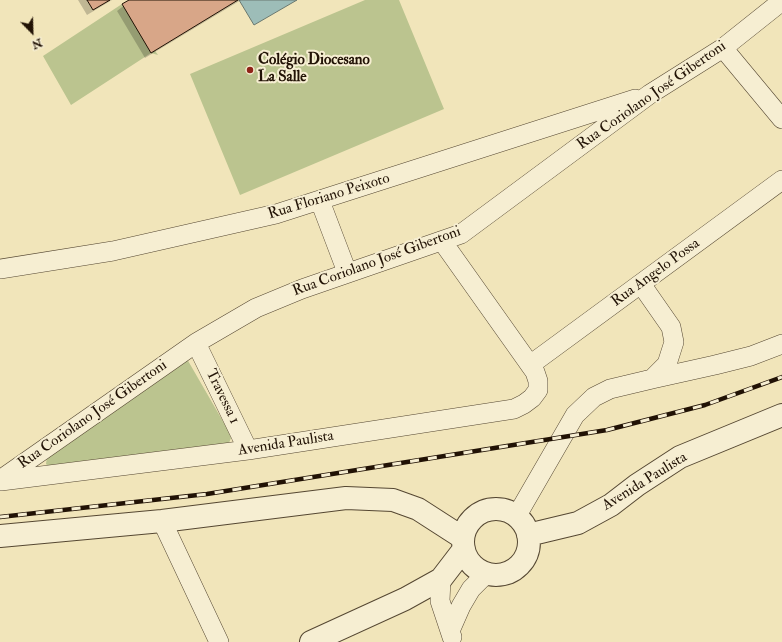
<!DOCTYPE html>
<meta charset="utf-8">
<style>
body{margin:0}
#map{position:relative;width:782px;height:642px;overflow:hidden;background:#f1e5ba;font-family:"IM FELL Double Pica",serif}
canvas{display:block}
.north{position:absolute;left:12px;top:12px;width:40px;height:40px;-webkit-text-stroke:3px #f6eed2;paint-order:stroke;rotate:157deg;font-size:11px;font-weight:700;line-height:16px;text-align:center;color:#211205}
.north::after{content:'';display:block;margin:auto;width:14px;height:18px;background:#211205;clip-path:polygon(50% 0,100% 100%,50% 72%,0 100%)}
</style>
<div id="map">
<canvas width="782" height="642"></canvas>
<div class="north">N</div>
</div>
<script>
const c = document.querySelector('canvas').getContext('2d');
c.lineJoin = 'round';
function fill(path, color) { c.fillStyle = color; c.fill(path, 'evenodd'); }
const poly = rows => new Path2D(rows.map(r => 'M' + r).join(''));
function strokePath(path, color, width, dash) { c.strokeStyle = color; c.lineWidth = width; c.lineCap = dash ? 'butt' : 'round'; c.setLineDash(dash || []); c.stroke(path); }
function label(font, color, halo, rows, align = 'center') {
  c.font = font + ' "IM FELL Double Pica",serif'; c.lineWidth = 4; c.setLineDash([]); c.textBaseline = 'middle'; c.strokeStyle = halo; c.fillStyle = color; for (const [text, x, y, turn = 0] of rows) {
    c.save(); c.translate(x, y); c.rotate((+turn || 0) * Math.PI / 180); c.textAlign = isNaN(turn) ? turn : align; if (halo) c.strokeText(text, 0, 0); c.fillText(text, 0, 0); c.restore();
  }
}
const green = poly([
 [365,0,399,0,444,109,240,195,190,74],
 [122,4,158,55,151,53,71,105,43,56],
 [187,359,228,430,231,438,229,443,51,469,46,464,47,456]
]);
const water = poly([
 [239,0,297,0,254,25,239,0]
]);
const shadow = poly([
 [78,0,112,0,87,15],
 [131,0,241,0,145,58,117,11]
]);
const building = poly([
 [87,0,110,0,93,10,87,0],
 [129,0,238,0,151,53,122,4,129,0]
]);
const minor = poly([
 [723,48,782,119],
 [320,201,347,272],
 [0,269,113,251,276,214,635,99],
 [196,343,248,450],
 [530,365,782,180],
 [652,379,715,365,751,356,782,344],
 [0,480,196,343,256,308,302,289,461,234,650,94,723,48,782,1],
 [1,481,248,450,514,409,524,404,532,398,538,390,538,381,535,372,442,241],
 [516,517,575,415,594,397,610,389,652,379,667,364,674,342,671,327,641,284],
 [162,521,219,642],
 [441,579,440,601,452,637],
 [450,631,461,606,471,589,486,574]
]);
const tertiary = poly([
 '463 542a33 33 0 1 1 66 0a33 33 0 1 1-66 0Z',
 [528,535,578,523,611,505,637,485,680,457,782,415],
 [0,536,162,521,346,498,393,500,418,509,463,538],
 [311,642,405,599,441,579,464,549]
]);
const rail = poly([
 [0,517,207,494,607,430,705,405,782,377]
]);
const markers = [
 [250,70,4,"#8f2418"]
];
const poiNames = [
 ["Colégio Diocesano",258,61],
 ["La Salle",258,78]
];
const streetNames = [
 ["Rua Coriolano José Gibertoni",652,96,-35],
 ["Rua Floriano Peixoto",329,197,-17],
 ["Rua Coriolano José Gibertoni",377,262,-20],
 ["Rua Angelo Possa",656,273,-36],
 ["Travessa 1",222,397,64],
 ["Rua Coriolano José Gibertoni",93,415,-35],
 ["Avenida Paulista",286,444,-9],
 ["Avenida Paulista",645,482,-32]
];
fill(green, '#bbc48f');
fill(water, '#9dbdb8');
strokePath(water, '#6b7970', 1);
fill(shadow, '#0003');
fill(building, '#d8a688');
strokePath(building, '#211205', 1);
strokePath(minor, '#554732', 20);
strokePath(tertiary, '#554732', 24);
strokePath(minor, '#f6eed2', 19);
strokePath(tertiary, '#f6eed2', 22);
strokePath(rail, '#211205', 4.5);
strokePath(rail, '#f6eed2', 3, [9]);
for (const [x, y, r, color] of markers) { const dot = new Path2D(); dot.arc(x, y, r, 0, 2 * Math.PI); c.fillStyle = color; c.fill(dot); strokePath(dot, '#f6eed2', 1.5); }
label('bold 15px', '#211205', '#f6eed2', poiNames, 'left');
label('15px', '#211205', '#f6eed2', streetNames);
</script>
